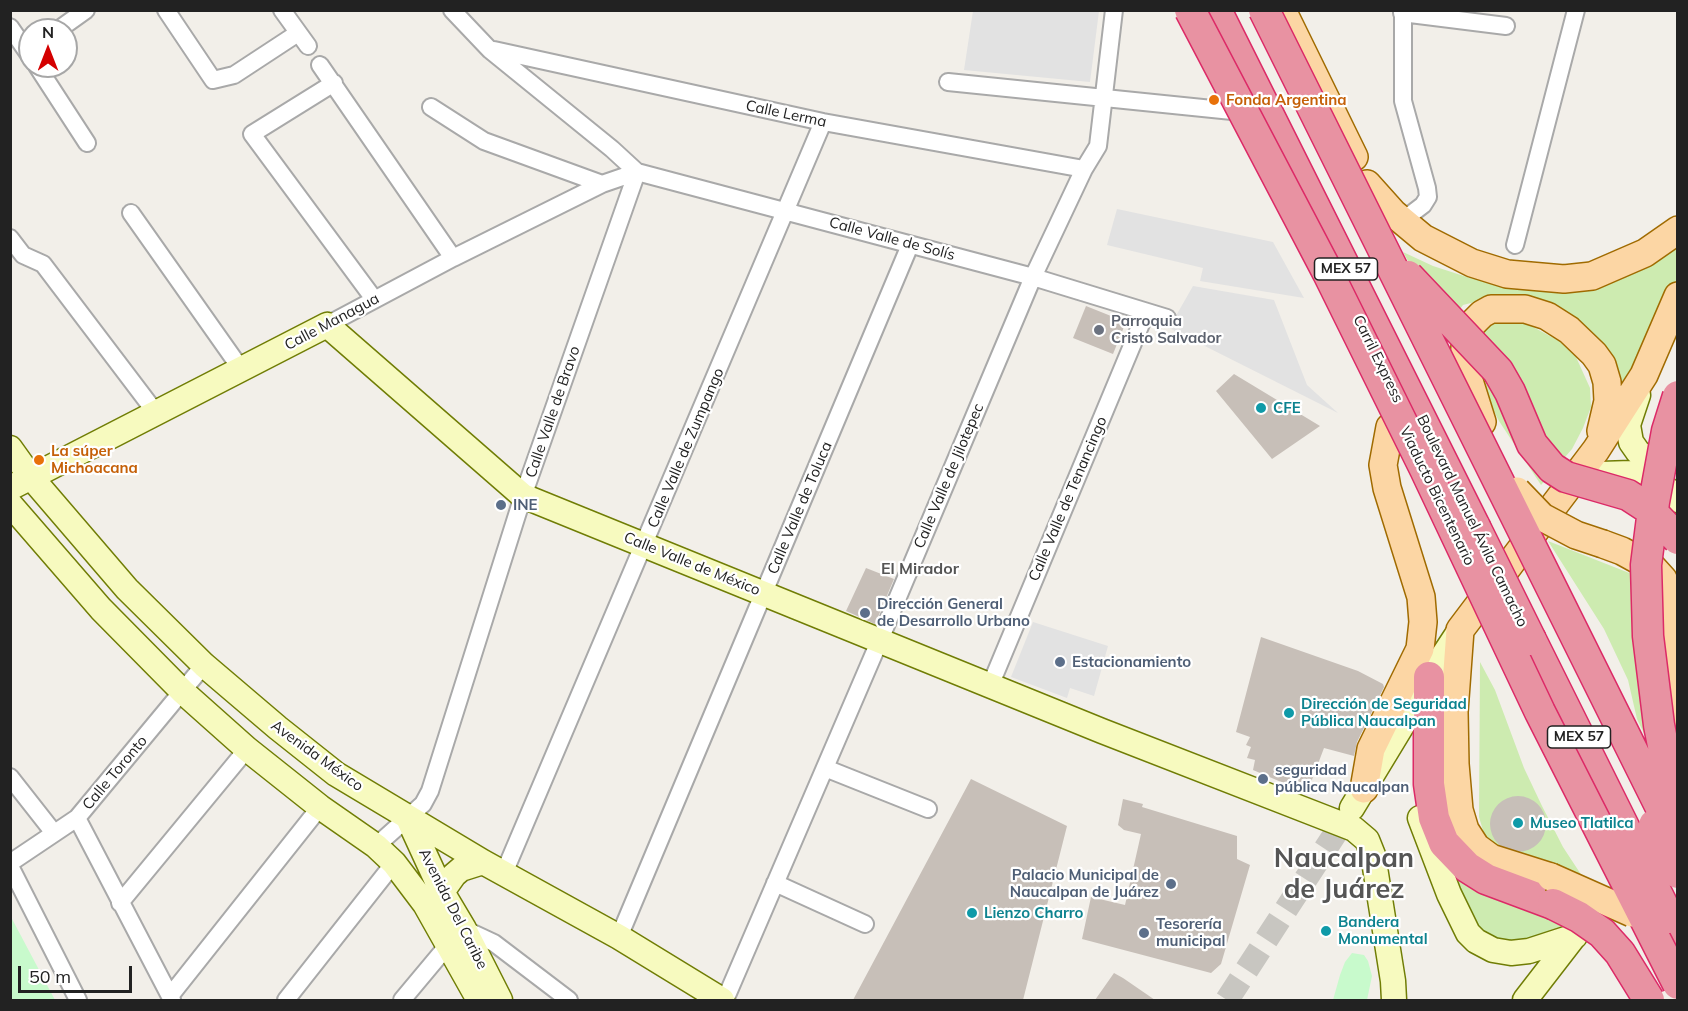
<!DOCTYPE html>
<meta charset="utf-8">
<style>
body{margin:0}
#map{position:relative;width:1688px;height:1011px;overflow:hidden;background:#f2efe9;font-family:Mulish,sans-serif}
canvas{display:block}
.frame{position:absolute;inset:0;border:12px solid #222;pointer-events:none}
.north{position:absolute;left:18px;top:18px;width:60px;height:60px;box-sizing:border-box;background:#fff;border:2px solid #a7a7a7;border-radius:50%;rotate:0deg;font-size:16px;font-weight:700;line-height:24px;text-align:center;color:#222}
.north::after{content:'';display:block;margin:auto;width:21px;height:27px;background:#d40000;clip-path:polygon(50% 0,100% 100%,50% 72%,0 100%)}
.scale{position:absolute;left:18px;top:966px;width:114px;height:27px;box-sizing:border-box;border:3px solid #222;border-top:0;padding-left:8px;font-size:18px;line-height:21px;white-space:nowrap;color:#222;-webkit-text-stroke:4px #fff;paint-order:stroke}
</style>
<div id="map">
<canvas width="1688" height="1011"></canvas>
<div class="frame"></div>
<div class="north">N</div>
<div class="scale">50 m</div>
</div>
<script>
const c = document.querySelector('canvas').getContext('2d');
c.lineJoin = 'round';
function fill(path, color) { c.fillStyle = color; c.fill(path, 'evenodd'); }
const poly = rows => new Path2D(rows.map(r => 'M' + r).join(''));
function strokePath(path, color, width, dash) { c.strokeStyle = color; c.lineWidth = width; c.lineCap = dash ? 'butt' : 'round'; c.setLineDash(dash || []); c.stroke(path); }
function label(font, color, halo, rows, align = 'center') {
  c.font = font + ' Mulish,sans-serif'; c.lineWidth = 4.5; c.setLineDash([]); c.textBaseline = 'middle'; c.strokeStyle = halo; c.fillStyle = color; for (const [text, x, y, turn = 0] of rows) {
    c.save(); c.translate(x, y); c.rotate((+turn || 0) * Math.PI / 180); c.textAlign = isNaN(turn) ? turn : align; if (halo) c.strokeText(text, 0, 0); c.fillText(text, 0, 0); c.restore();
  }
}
const grass = poly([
 [1677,238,1677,275,1673,295,1619,400,1613,371,1498,296,1463,305,1446,328,1403,252,1433,266,1470,278,1513,286],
 [1487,321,1522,321,1559,341,1576,357,1590,388,1591,407,1583,428,1572,449,1541,485,1499,421,1471,367],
 [1548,541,1642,578,1654,754,1637,719,1628,680,1604,629],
 [1480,662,1495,690,1524,768,1542,806,1563,847,1582,876,1487,844,1479,817],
 [1448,865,1579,922,1520,948,1477,933]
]);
const park = poly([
 [10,917,11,917,55,1000,11,1000],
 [1352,953,1364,955,1368,961,1372,976,1367,1000,1333,1000,1340,975,1345,962]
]);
const parking = poly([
 [973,11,1099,11,1090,82,964,70],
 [1117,209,1273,242,1304,298,1200,281,1203,268,1107,245],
 [1193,286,1274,300,1307,385,1338,413,1169,328],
 [1033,622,1108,646,1094,696,1070,688,1067,698,1011,677]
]);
const building = poly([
 [1086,306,1126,322,1113,354,1073,338],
 [1234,374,1320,426,1272,459,1216,391],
 [866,568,894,579,875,624,846,611],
 [1261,637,1358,671,1383,684,1384,687,1357,742,1354,756,1324,748,1307,793,1253,770,1255,760,1247,758,1251,747,1246,745,1250,737,1236,732],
 [971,779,1067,826,1023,1000,853,1000],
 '1490 824a28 28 0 1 1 56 0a28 28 0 1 1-56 0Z',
 [1123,799,1143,804,1142,807,1237,836,1237,859,1250,865,1221,964,1211,973,1082,939,1091,897,1125,905,1141,834,1124,830,1118,825],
 [1114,973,1123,978,1155,1000,1095,1000]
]);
const secondaryTunnel = poly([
 [1227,1000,1352,808]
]);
const street = poly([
 [166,10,213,80,234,75,298,33],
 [282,10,308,46],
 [452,10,490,50,612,149,637,172,1033,277,1167,318],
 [1402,13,1506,26],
 [10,27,30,56],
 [58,30,86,10],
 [494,50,823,122,1084,169],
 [320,65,453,258],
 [37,66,87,143],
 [948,82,1232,111],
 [334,83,252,134,374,299],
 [431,107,484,141,602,184],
 [131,213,241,369],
 [1402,221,1423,205,1428,197,1427,188,1403,101,1403,10],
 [10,238,23,255,43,264,156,413],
 [1515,245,1576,10],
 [327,325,453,258,602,184,637,172],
 [990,686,1146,312],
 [825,768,928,809],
 [10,777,54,833],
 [77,818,172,1000],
 [376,846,423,804,430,791,523,496,637,172],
 [10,863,77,818,204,665],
 [10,866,78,1000],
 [504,873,823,122],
 [775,883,865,924],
 [120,903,247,749],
 [464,929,494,943,569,1000],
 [619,937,910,245],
 [170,996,320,807],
 [286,1000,394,863],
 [402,1000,448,945],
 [725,1000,879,642,1033,277,1084,169,1098,146,1114,10]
]);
const secondary = poly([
 [1638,395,1628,425,1631,442,1638,452,1648,459,1659,462,1669,462,1678,458],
 [10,448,30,476,127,589,204,665,278,728,336,774,483,862,619,937,722,1000],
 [1580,483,1601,474,1631,473,1650,478,1671,492,1678,500],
 [10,488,327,325,523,496,1102,731,1354,829,1367,840,1373,855,1393,981,1394,1000],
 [10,504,101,609,183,692,247,749,320,807,376,846,394,863,425,904,479,1000],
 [1352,808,1420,696,1429,677,1460,630],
 [408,818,442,892,464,929,500,1000],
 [1420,818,1449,894,1468,933,1476,941,1493,950,1511,953,1529,951,1575,936],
 [431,900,442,892,454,875,461,869,483,862],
 [1525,1000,1576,934]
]);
const primary = poly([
 [1282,10,1354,157],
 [1367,184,1393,213,1423,238,1472,263,1507,274,1564,279,1592,276,1645,253,1678,230],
 [1482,422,1466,371,1464,357,1466,339,1471,325,1482,314,1491,309,1525,309,1547,316,1569,330,1594,354,1602,365,1607,382,1608,401,1601,431],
 [1603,544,1622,551,1653,568,1663,579,1671,596,1676,663,1678,725],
 [1364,789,1371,749,1420,649,1423,622,1421,597,1387,488,1383,465,1390,427],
 [1551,877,1491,858,1476,847,1465,830,1459,810,1455,764,1454,712,1460,630,1596,450,1644,375,1678,296]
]);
const highway = poly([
 [1216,10,1475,527],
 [1531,640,1627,833],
 [1429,677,1429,784,1434,818,1444,843,1467,867,1486,879,1553,904],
 [1669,918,1678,936]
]);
const primaryBridge = poly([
 [1517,491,1542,517,1576,535,1603,544],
 [1551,877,1632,913]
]);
const highwayBridge = poly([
 [1190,10,1328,273,1425,469,1540,712,1678,984],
 [1264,10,1678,842],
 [1408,276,1498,371,1510,392,1532,444,1552,468,1566,477,1628,495,1648,508,1678,539],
 [1475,527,1531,640],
 [1677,817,1659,725,1648,636,1646,565,1654,502,1667,431,1678,396],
 [1654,825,1678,873],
 [1627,833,1669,918],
 [1553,904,1579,917,1602,933,1620,953,1649,1000]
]);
const markers = [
 [1214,100,6,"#e8710a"],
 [1099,330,6,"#6b7280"],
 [1261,408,6,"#0f9aa8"],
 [39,460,6,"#e8710a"],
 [501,505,6,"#5c6f8a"],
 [865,613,6,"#5c6f8a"],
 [1060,662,6,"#5c6f8a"],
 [1289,713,6,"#0f9aa8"],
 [1263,779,6,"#5c6f8a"],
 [1518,823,6,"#0f9aa8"],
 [1171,884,6,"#5c6f8a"],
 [972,913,6,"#0f9aa8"],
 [1326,931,6,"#0f9aa8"],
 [1144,933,6,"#5c6f8a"]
];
const shields = [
 [1346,269,63],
 [1579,737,63]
];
const shieldNames = [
 ["MEX 57",1346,269],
 ["MEX 57",1579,737]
];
const foodNames = [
 ["Fonda Argentina",1226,100],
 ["La súper",51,451],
 ["Michoacana",51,468]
];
const streetNames = [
 ["Calle Lerma",786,114,12],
 ["Calle Valle de Solís",892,239,15],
 ["Calle Managua",332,322,-28],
 ["Carril Express",1378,359,64],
 ["Calle Valle de Bravo",553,412,-71],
 ["Calle Valle de Zumpango",686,448,-67],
 ["Calle Valle de Jilotepec",949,476,-67],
 ["Viaducto Bicentenario",1437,496,64],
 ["Calle Valle de Tenancingo",1068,499,-67],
 ["Calle Valle de Toluca",800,508,-67],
 ["Boulevard Manuel Ávila Camacho",1472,521,64],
 ["Calle Valle de México",692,564,22],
 ["Avenida México",317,756,36],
 ["Calle Toronto",115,773,-50],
 ["Avenida Del Caribe",453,909,63]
];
const worshipNames = [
 ["Parroquia",1111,321],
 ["Cristo Salvador",1111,338]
];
const cultureNames = [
 ["CFE",1273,408],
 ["Dirección de Seguridad",1301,704],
 ["Pública Naucalpan",1301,721],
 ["Museo Tlatilca",1530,823],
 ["Lienzo Charro",984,913],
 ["Bandera",1338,922],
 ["Monumental",1338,939]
];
const serviceNames = [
 ["INE",513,505],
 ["Dirección General",877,604],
 ["de Desarrollo Urbano",877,621],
 ["Estacionamiento",1072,662],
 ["seguridad",1275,770],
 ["pública Naucalpan",1275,787],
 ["Palacio Municipal de",1159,875,"right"],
 ["Naucalpan de Juárez",1159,892,"right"],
 ["Tesorería",1156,924],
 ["municipal",1156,941]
];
const neighbourhoodNames = [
 ["El Mirador",920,569]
];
const townNames = [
 ["Naucalpan",1344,859],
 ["de Juárez",1344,890]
];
fill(grass, '#cdebb0');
fill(park, '#c8facc');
fill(parking, '#e2e2e2');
fill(building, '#c7bfb8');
strokePath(secondaryTunnel, '#c8c6c1', 24, [24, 12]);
strokePath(street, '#a9a9a9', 20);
strokePath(secondary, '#707d05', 27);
strokePath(primary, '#a06b00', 30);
strokePath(highway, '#dc2a67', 33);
strokePath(street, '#fff', 16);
strokePath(secondary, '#f7fabf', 24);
strokePath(primary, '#fcd6a4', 27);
strokePath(highway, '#e892a2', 30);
strokePath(primaryBridge, '#a06b00', 30, []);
strokePath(highwayBridge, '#dc2a67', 33, []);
strokePath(primaryBridge, '#fcd6a4', 27);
strokePath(highwayBridge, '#e892a2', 30);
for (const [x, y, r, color] of markers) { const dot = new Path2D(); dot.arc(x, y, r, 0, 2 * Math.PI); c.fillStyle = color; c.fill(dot); strokePath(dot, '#fff', 2); }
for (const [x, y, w] of shields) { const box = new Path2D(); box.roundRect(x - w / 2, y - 11, w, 22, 4.5); c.fillStyle = '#fff'; c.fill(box); strokePath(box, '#222', 1.5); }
label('bold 14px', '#222', null, shieldNames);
label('bold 15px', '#c56008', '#fff', foodNames, 'left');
label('15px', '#222', '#fff', streetNames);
label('bold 15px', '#5b616d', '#fff', worshipNames, 'left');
label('bold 15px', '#0d838f', '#fff', cultureNames, 'left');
label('bold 15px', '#4e5e75', '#fff', serviceNames, 'left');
label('bold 16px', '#555', '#fff', neighbourhoodNames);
label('bold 27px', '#555', '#fff', townNames);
</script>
